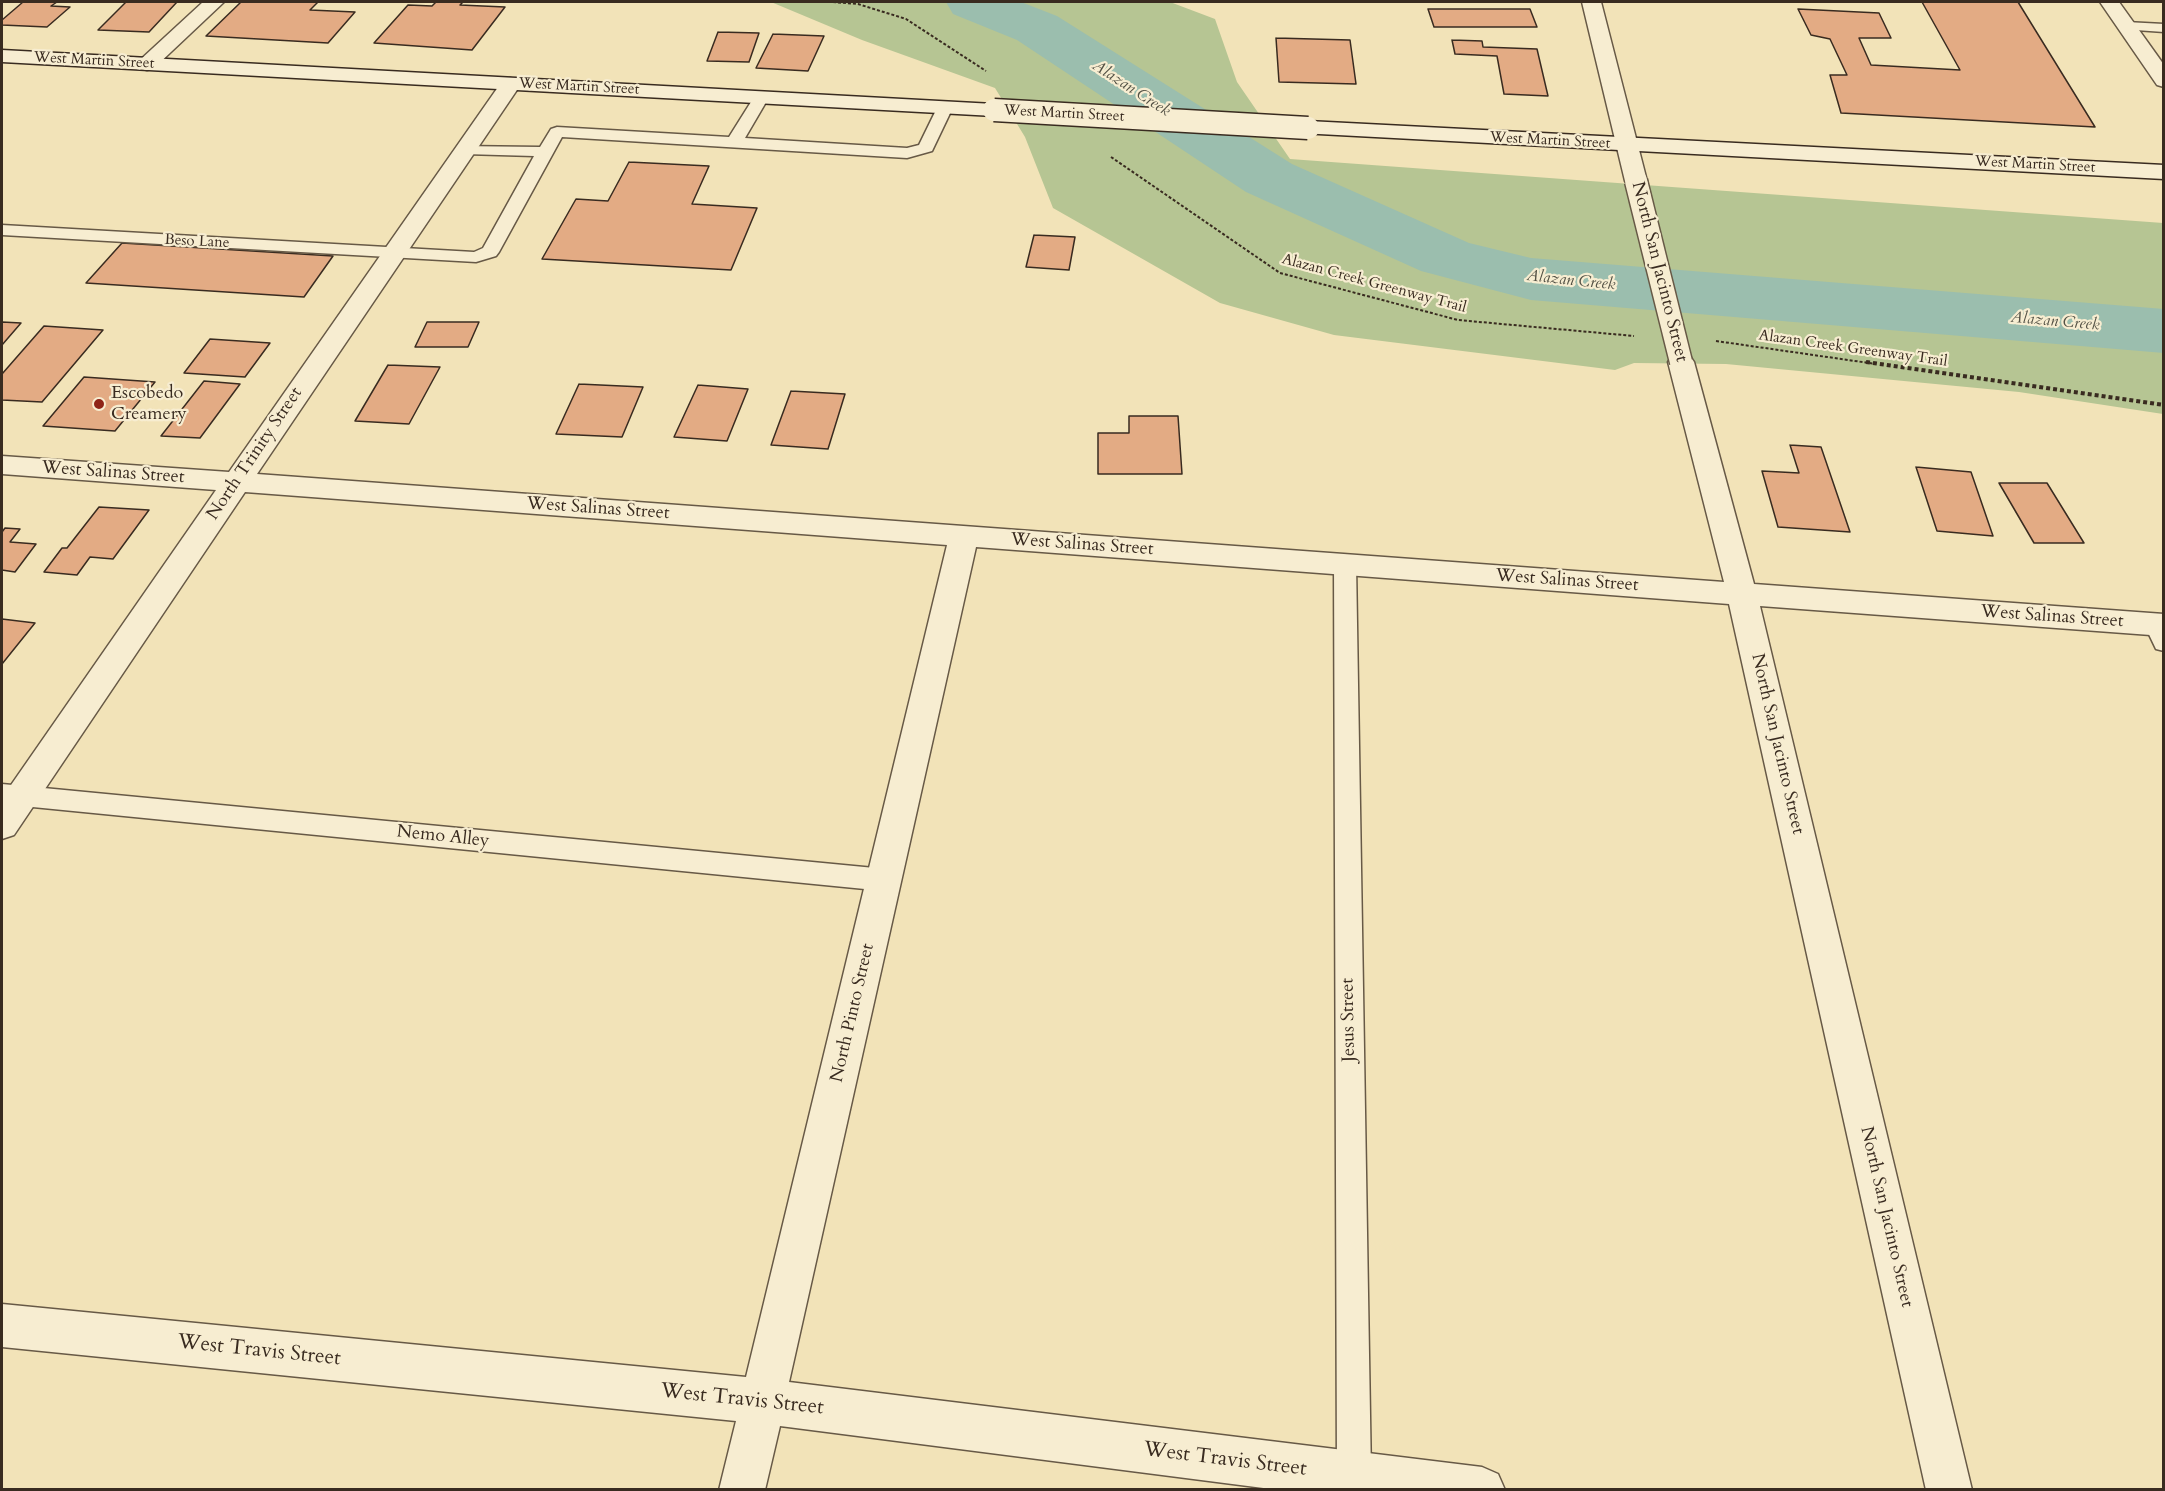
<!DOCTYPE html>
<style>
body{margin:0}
#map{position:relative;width:2165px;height:1491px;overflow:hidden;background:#f2e3b8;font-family:Cardo,serif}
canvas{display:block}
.frame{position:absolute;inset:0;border:3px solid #392b20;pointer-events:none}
</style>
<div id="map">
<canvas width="2165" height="1491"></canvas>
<div class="frame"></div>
</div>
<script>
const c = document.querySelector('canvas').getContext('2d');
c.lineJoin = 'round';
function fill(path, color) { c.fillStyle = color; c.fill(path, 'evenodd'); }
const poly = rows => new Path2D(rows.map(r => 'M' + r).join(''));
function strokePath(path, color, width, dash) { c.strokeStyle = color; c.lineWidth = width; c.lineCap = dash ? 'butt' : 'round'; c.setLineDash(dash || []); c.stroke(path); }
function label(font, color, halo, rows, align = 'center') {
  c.font = font + ' Cardo,serif'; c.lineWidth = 4.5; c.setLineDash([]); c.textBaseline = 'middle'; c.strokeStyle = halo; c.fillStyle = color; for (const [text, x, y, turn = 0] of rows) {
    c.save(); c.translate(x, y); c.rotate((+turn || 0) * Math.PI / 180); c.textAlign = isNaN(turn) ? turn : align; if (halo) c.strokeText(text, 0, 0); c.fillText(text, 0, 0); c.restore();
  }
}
const green = poly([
 [771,2,1170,2,1215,19,1237,82,1290,159,2163,223,2163,414,2019,392,1726,364,1634,363,1615,370,1334,335,1220,303,1053,208,1025,137,995,88,862,40]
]);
const river = poly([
 [946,2,1021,2,1057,16,1292,164,1469,243,1531,258,2164,309,2164,353,1531,300,1421,271,1246,192,1017,40,953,14,946,2]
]);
const building = poly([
 [23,2,57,2,51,6,70,7,47,27,2,25,2,20,23,2],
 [126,2,177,2,149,32,98,30,126,2],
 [241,2,318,2,310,10,355,12,328,43,206,36,241,2],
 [436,2,463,2,460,5,505,7,472,50,374,43,408,5,432,6,436,2],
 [1922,2,2018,2,2095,127,1841,113,1830,75,1847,75,1830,39,1811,35,1798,9,1879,13,1891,38,1859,38,1871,65,1960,70,1922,2],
 [1428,9,1530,9,1537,27,1434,27,1428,9],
 [718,32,759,33,749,62,707,61,718,32],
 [773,34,824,36,808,71,756,68,773,34],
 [1276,38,1350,40,1356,84,1279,82,1276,38],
 [1452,40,1482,41,1483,47,1537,49,1548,96,1504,94,1497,56,1455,54,1452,40],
 [629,162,709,166,692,204,757,208,731,270,542,259,576,199,608,201,629,162],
 [1034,235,1075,237,1069,270,1026,267,1034,235],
 [122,243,333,256,304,297,86,283,122,243],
 [2,322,21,323,2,345,2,322],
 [427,322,479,322,468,347,415,347,427,322],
 [44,326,103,330,42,402,2,400,2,374,44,326],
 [210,339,270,343,245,377,184,373,210,339],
 [388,365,440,367,409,424,355,421,388,365],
 [84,377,155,382,115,431,43,426,84,377],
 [204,381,240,384,200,438,161,436,204,381],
 [579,384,643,387,622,437,556,434,579,384],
 [698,385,748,389,727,441,674,437,698,385],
 [791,391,845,394,828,449,771,445,791,391],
 [1129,416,1178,416,1182,474,1098,474,1098,433,1129,433,1129,416],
 [1790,445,1821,447,1850,532,1778,527,1762,471,1799,473,1790,445],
 [1916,467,1971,472,1993,536,1937,531,1916,467],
 [1999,483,2047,483,2084,543,2034,543,1999,483],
 [99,507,149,510,113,559,90,557,77,575,44,572,62,548,67,548,99,507],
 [5,528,20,529,10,542,36,544,15,572,2,570,2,532,5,528],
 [2,619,35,623,2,664,2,619]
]);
const pathFar1 = poly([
 [833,2,858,4,906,19,986,71],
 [1111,157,1280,273,1458,320,1634,336],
 [1716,341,1876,364]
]);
const path = poly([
 [1866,362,2164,405]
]);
const service = poly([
 [2126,22,2164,24,2164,32,2121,29,2119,26,2121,23,2126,22],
 [761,92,769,97,745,138,907,148,919,145,939,104,945,102,953,107,932,151,907,158,562,137,499,252,496,256,476,262,2,235,2,225,474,252,483,248,534,156,464,154,458,152,456,149,458,146,540,147,551,129,557,127,729,137,756,94,761,92],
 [1345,555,1353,558,1356,563,1371,1476,1366,1488,1362,1490,1342,1488,1337,1476,1334,563,1337,558,1345,555],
 [2155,616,2164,619,2164,651,2156,649,2144,624,2147,618,2155,616],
 [2,784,885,869,894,872,898,880,894,888,885,891,2,804,2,784]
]);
const minor = poly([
 [203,2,224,2,154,68,147,70,140,68,137,64,140,60,203,2],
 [1582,2,1601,2,1647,181,1644,186,1636,188,1628,186,1625,181,1582,2],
 [2100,2,2119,2,2164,65,2164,87,2157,85,2100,2],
 [510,78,517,80,521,84,257,474,1724,582,1668,362,1672,356,1681,354,1690,356,1694,362,1754,584,2164,614,2164,636,1760,606,1972,1490,1926,1490,1729,604,976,547,789,1382,1482,1467,1498,1474,1505,1490,1279,1490,780,1426,765,1490,719,1490,736,1421,2,1347,2,1304,746,1377,947,545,245,492,14,835,2,839,2,798,216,490,2,474,2,456,229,472,503,80,510,78]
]);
const secondary = poly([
 [2,50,994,104,1002,105,1005,110,1002,115,994,116,2,62,2,50],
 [1308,121,2164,165,2164,179,1300,133,1297,128,1300,123,1308,121]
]);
const minorBridge = poly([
 [1636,181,1681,362]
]);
const secondaryBridge = poly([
 [994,110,1308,128]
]);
const markers = [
 [99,404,6,"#8f2418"]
];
const farStreetnames = [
 ["West Martin Street",94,61,3],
 ["West Martin Street",579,87,3],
 ["West Martin Street",1064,114,3],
 ["West Martin Street",1550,141,3],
 ["West Martin Street",2035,165,3],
 ["Beso Lane",197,242,3],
 ["Alazan Creek Greenway Trail",1374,284,15],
 ["Alazan Creek Greenway Trail",1853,349,8]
];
const farWaternames = [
 ["Alazan Creek",1131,89,33],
 ["Alazan Creek",1571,281,6],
 ["Alazan Creek",2055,322,5]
];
const streetNames = [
 ["North San Jacinto Street",1659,272,76],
 ["North Trinity Street",255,454,-56],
 ["West Salinas Street",113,473,4],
 ["West Salinas Street",598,509,4],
 ["West Salinas Street",1082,545,4],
 ["West Salinas Street",1567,581,4],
 ["West Salinas Street",2052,617,4],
 ["North San Jacinto Street",1777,744,77],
 ["Nemo Alley",443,837,6],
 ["North Pinto Street",853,1013,-77],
 ["Jesus Street",1349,1020,-91],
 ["North San Jacinto Street",1886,1217,77]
];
const poiNames = [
 ["Escobedo",111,394],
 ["Creamery",111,415]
];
const nearStreetnames = [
 ["West Travis Street",259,1351,6],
 ["West Travis Street",742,1400,6],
 ["West Travis Street",1225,1460,7]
];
fill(green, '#b6c593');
fill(river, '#9bbeae');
fill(building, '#e3ab84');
strokePath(building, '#392b20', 1.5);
strokePath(service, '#675946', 3);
strokePath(minor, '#675946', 3);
strokePath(secondary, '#392b20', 3);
strokePath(pathFar1, '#392b20', 2, [3, 2]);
strokePath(path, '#392b20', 4, [4, 3]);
fill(service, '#f7edd1');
fill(minor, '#f7edd1');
fill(secondary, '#f7edd1');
strokePath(minorBridge, '#675946', 25, []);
strokePath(secondaryBridge, '#392b20', 25, []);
strokePath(minorBridge, '#f7edd1', 22);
strokePath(secondaryBridge, '#f7edd1', 22);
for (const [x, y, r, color] of markers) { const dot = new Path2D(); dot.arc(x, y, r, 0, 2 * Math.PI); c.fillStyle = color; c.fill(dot); strokePath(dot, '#f7edd1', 2); }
label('15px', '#392b20', '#f7edd1', farStreetnames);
label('italic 16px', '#525044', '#f7edd1', farWaternames);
label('18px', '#392b20', '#f7edd1', streetNames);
label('18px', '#392b20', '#f7edd1', poiNames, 'left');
label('21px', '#392b20', '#f7edd1', nearStreetnames);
</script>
